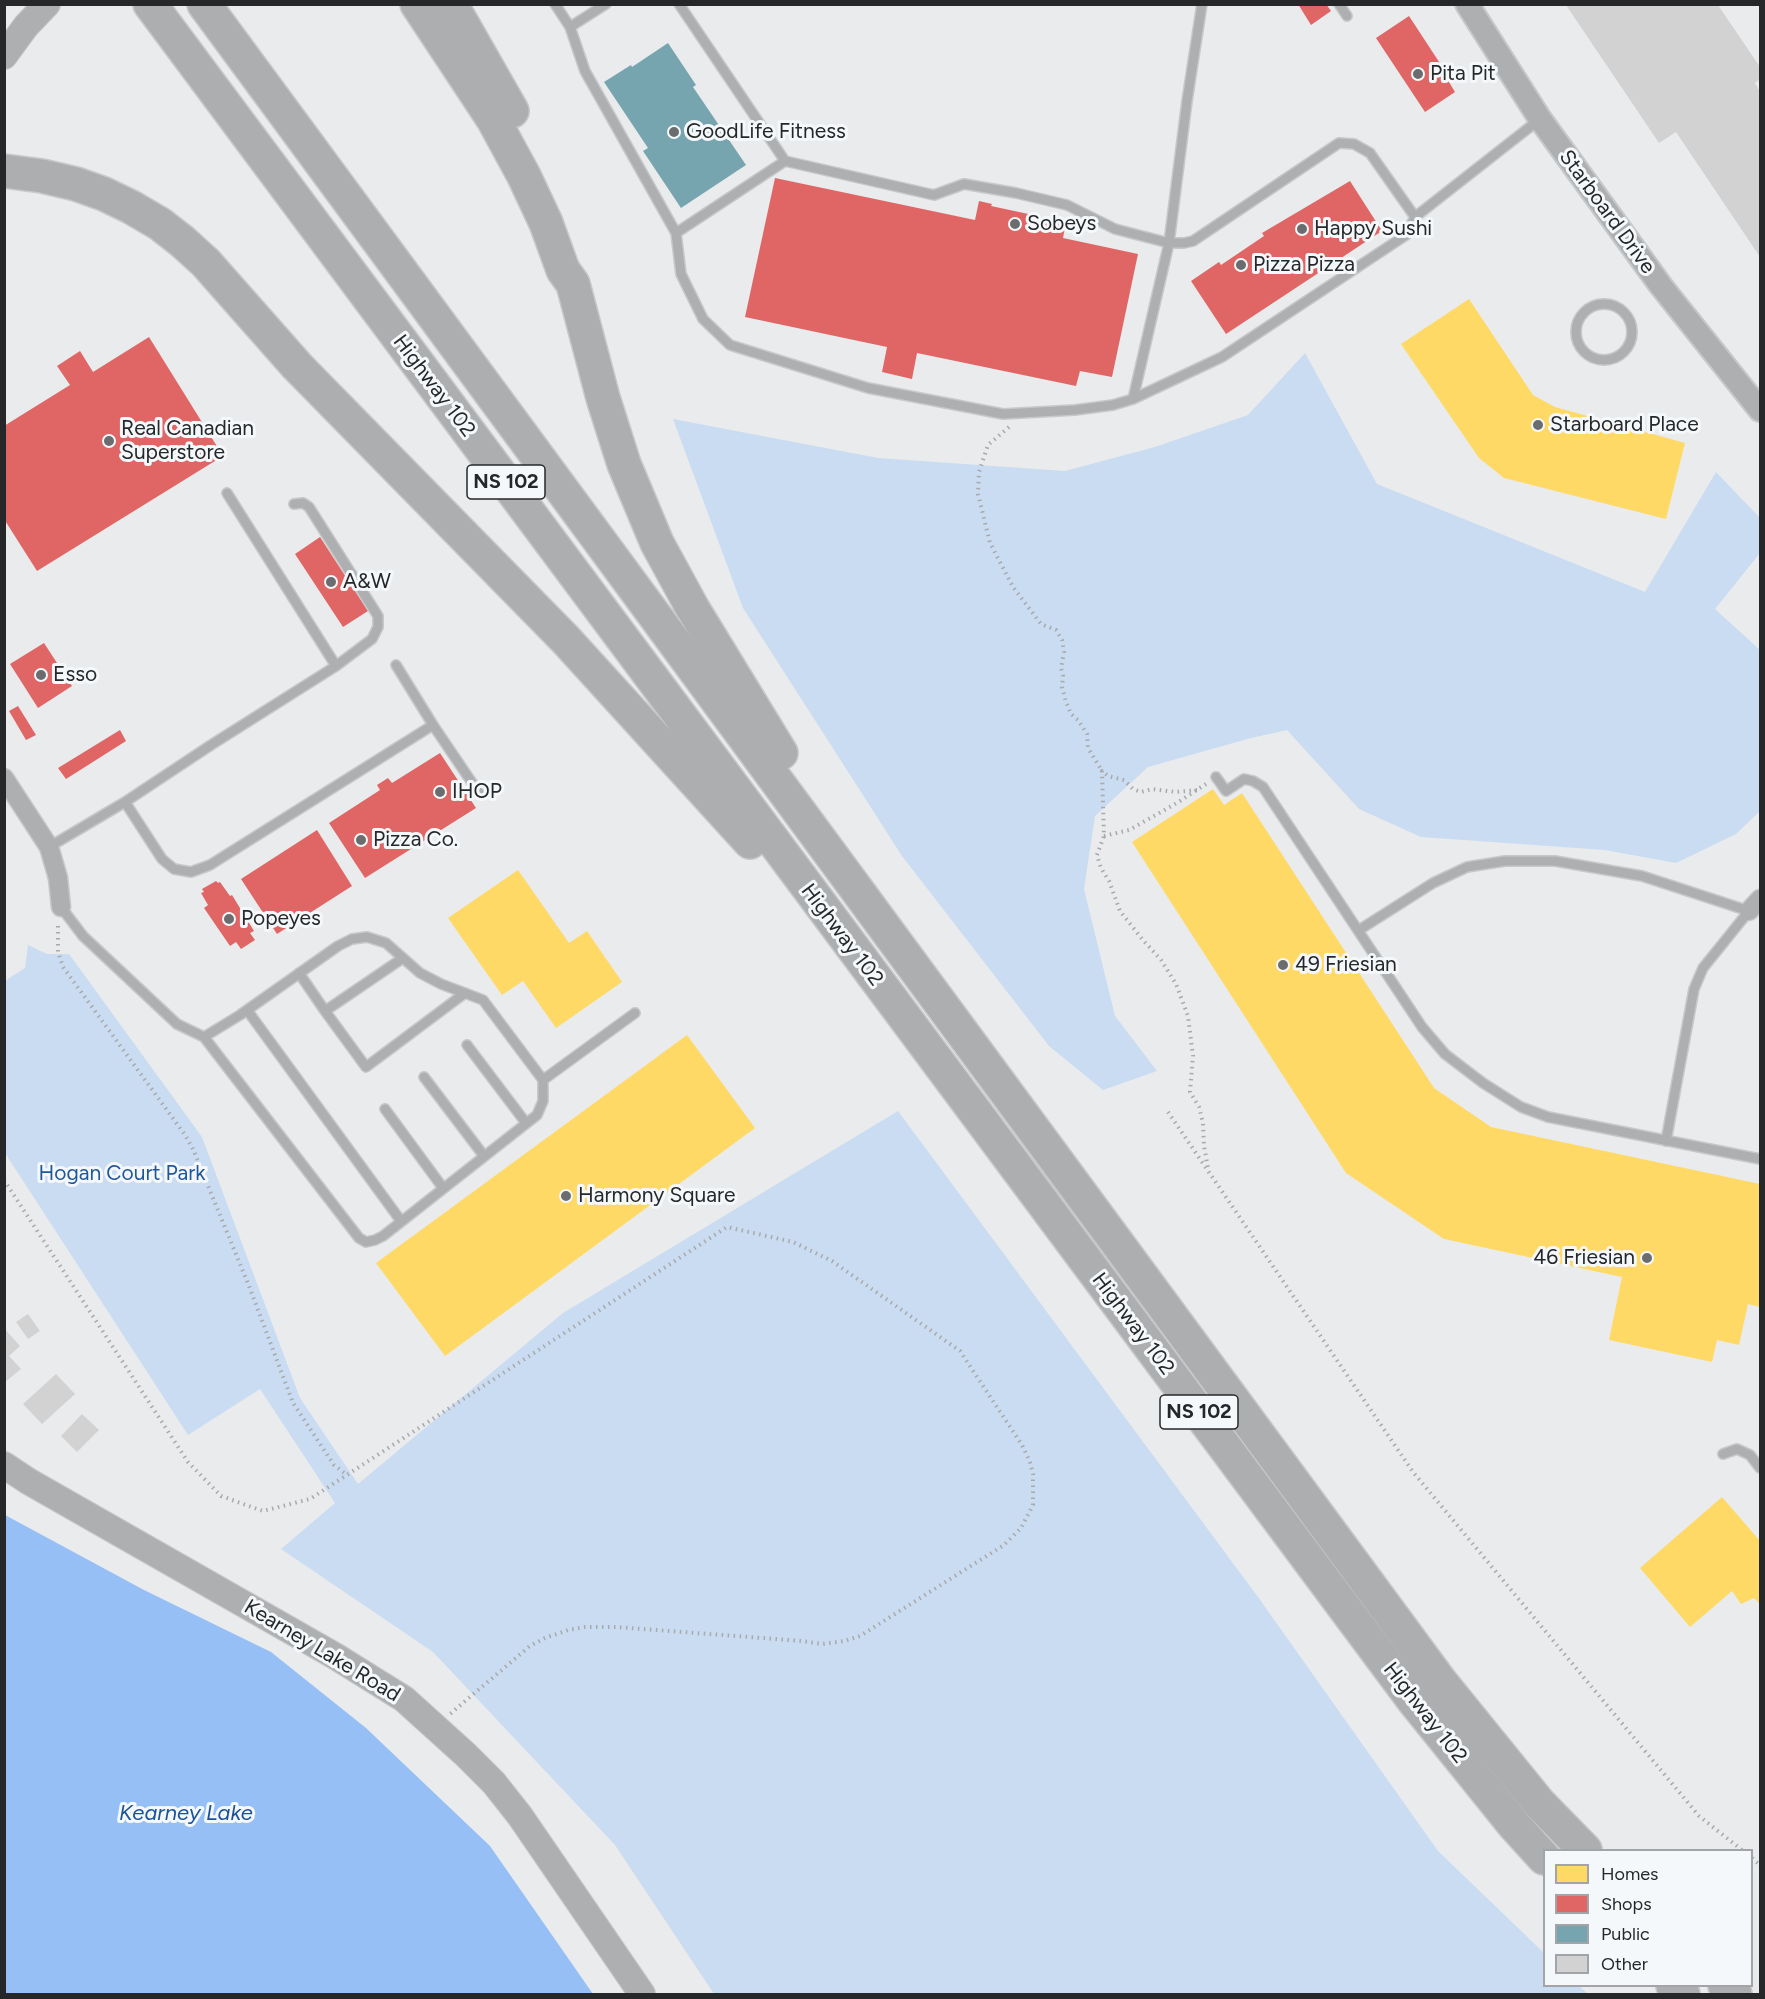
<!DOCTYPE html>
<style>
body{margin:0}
#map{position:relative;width:1765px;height:1999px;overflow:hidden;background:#e9ebed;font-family:Figtree,sans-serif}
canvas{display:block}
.frame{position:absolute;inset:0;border:6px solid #262728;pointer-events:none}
.legend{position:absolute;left:1543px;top:1849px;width:210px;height:138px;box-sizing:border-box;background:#f5f8fb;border:2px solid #a2a4a7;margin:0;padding:8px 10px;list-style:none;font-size:18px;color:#262728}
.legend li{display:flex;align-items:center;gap:12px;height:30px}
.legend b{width:30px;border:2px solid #a2a4a7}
</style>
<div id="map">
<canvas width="1765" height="1999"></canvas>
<div class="frame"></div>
<ul class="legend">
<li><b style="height:16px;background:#ffd966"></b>Homes</li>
<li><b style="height:16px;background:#e06666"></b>Shops</li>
<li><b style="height:16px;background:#76a5af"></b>Public</li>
<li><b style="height:16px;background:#d2d2d3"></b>Other</li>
</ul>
</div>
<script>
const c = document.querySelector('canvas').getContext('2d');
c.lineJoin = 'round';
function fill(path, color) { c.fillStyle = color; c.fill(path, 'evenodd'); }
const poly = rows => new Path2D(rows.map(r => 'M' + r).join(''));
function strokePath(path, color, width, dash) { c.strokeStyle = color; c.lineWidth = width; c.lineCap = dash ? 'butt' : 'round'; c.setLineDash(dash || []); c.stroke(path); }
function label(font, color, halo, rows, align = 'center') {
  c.font = font + ' Figtree,sans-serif'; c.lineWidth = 6; c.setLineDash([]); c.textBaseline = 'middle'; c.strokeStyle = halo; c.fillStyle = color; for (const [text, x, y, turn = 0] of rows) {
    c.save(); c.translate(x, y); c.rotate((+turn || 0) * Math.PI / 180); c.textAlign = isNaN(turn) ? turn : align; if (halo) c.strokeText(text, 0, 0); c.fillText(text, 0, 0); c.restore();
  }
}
const green = poly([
 [1305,353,1377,484,1645,592,1716,472,1760,518,1760,553,1715,609,1760,650,1760,811,1736,834,1676,863,1605,850,1421,837,1359,809,1287,730,1251,738,1148,767,1095,816,1084,889,1115,1016,1157,1071,1103,1090,1049,1046,902,856,743,608,673,419,878,458,1065,471,1155,447,1248,415],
 [28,945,47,954,69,954,202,1137,300,1398,358,1484,563,1313,898,1111,1258,1597,1438,1851,1544,1953,1544,1986,1579,1986,1588,1994,714,1994,615,1845,433,1652,281,1549,335,1503,260,1389,188,1435,5,1153,5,981,25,968]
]);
const water = poly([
 [5,1515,144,1590,271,1652,366,1728,490,1846,593,1994,5,1994]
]);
const homes = poly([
 [1469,299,1533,395,1555,407,1685,443,1666,519,1504,478,1479,458,1401,344],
 [1213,789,1224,805,1242,793,1434,1088,1491,1127,1760,1184,1760,1307,1748,1304,1739,1345,1717,1340,1712,1362,1609,1340,1622,1277,1444,1239,1346,1173,1132,842],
 [518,870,569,943,587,931,622,982,556,1028,523,981,502,995,448,918],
 [687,1035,755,1128,445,1356,376,1263],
 [1722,1497,1760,1541,1760,1604,1754,1598,1741,1604,1732,1591,1690,1627,1640,1568]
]);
const shops = poly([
 [1298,4,1326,4,1331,11,1311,25],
 [1409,16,1445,71,1443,72,1455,92,1425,112,1376,38],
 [775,178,975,220,979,201,992,204,991,206,1066,222,1063,238,1138,254,1112,377,1080,371,1076,386,917,353,912,379,882,372,887,347,745,317],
 [1350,181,1382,231,1226,334,1191,281,1219,262,1221,265,1264,236,1262,233],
 [149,337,223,456,37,571,4,519,4,426,70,385,57,366,80,351,93,372],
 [320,537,368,611,343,627,295,554],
 [44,643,72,686,38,708,10,664],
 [18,706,36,735,26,740,9,711],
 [120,730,126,741,66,779,58,768],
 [440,753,476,808,365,878,329,823,380,790,377,785,388,778,392,783],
 [317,830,352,886,277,934,241,879],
 [216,881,218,883,220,882,230,896,232,895,254,931,250,933,255,940,241,949,236,942,230,946,204,908,208,905,201,893,204,892,202,889]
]);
const public = poly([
 [668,43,696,85,693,87,746,165,681,208,643,151,648,148,604,82,631,65,632,67]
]);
const building = poly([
 [1566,5,1718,5,1760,67,1760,79,1755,83,1760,92,1760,257,1676,132,1659,143],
 [28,1314,40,1331,28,1339,16,1322],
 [4,1328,20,1346,9,1356,21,1369,4,1383],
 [56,1374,75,1394,42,1424,23,1404],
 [82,1414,99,1430,77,1452,61,1436]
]);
const path = poly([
 [1009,427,988,445,979,472,978,494,990,543,1013,587,1041,624,1056,630,1062,640,1064,652,1061,668,1063,676,1062,687,1066,702,1071,714,1078,720,1087,734,1088,748,1102,771],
 [1197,790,1176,792,1152,789,1141,792,1133,789,1124,780,1108,776,1102,771,1104,836,1097,855,1101,868,1109,881,1120,911,1142,939,1161,960,1176,984,1188,1016,1193,1056,1190,1092,1199,1107,1203,1123,1204,1146,1208,1168],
 [1104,836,1129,830,1177,803,1206,784],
 [58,926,58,952,63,967,185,1135,193,1149,249,1286,293,1403,334,1465,347,1475],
 [1168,1112,1413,1472,1699,1816,1742,1850],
 [4,1180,188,1462,221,1496,263,1511,310,1499,727,1227,793,1242,832,1261,960,1351,1022,1445,1030,1462,1033,1474,1033,1505,1021,1528,1004,1545,860,1636,845,1641,822,1644,802,1641,616,1627,585,1627,568,1630,545,1638,530,1646,450,1714],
 [1752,1858,1760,1865]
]);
const service = poly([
 [555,4,570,27,585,71,676,233,681,274,703,319,730,345,868,388,1003,414,1075,410,1113,405,1133,399,1222,357,1406,235,1415,217,1540,119],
 [679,4,785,161,934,195,964,184,1016,193,1067,205,1115,229,1169,243,1184,243,1193,241,1339,143,1354,144,1370,153,1415,217],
 [1339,4,1347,16],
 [570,27,606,4],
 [676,233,785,161],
 '1576 332a28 28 0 1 1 56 0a28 28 0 1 1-56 0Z',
 [1133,399,1169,243,1187,101,1202,4],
 [294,504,303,503,309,507,378,616,378,627,372,639,336,666],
 [396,665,433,725],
 [1216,777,1226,791,1244,779,1253,781,1263,787,1422,1027,1445,1054,1483,1083,1521,1107,1548,1117,1760,1159],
 [125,802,162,859,174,869,191,872,210,865,433,725,479,793],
 [49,847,125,802,211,745,336,666,227,493],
 [61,907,83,936,177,1024,204,1037,359,1238,366,1242,375,1240,383,1236,537,1115,543,1101,543,1080,483,1000,441,984,420,973,386,943,367,937,352,939,338,946,240,1015,204,1037],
 [1359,930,1433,883,1467,867,1505,861,1555,861,1642,876,1749,911,1703,968,1694,989,1666,1141],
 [403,958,325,1011,366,1067,465,993],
 [299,973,325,1011],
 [247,1010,401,1221],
 [467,1045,526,1123],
 [424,1077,484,1156],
 [543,1080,635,1013],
 [385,1109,443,1188],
 [1723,1454,1737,1449,1750,1455,1760,1468]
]);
const minor = poly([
 [4,778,49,847,58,878,61,907],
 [1749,911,1760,899]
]);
const tertiary = poly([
 [1467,4,1540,119,1661,286,1760,410]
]);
const secondary = poly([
 [4,56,26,26,47,4],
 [4,1465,28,1481,335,1656,404,1699,466,1755,494,1783,520,1816,642,1994]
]);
const motorway = poly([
 [150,4,1414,1701,1514,1825,1544,1858],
 [204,4,1440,1681,1539,1803,1585,1850],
 [417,4,493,119,524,176,546,223,563,270,573,284,603,398,624,464,657,543,693,609,781,753],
 [451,4,512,111],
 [4,171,42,176,76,184,104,194,131,207,160,224,183,242,206,263,297,366,566,640,750,842],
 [1673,1986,1683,1994],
 [1725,1986,1735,1994]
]);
const markers = [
 [1418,74,6,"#6a6c6d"],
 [674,132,6,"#6a6c6d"],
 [1015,224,6,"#6a6c6d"],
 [1302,229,6,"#6a6c6d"],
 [1241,265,6,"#6a6c6d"],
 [1538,425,6,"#6a6c6d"],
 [109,441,6,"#6a6c6d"],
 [331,582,6,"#6a6c6d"],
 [41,675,6,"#6a6c6d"],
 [440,792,6,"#6a6c6d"],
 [361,840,6,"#6a6c6d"],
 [229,919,6,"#6a6c6d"],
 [1283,965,6,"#6a6c6d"],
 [566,1196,6,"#6a6c6d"],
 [1647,1258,6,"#6a6c6d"]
];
const shields = [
 [506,482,78],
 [1199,1412,78]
];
const shieldNames = [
 ["NS 102",506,482],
 ["NS 102",1199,1412]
];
const poiNames = [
 ["Pita Pit",1430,74],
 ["GoodLife Fitness",686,132],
 ["Sobeys",1027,224],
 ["Happy Sushi",1314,229],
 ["Pizza Pizza",1253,265],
 ["Starboard Place",1550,425],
 ["Real Canadian",121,429],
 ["Superstore",121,453],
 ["A&W",343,582],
 ["Esso",53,675],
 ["IHOP",452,792],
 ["Pizza Co.",373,840],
 ["Popeyes",241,919],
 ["49 Friesian",1295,965],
 ["Harmony Square",578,1196],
 ["46 Friesian",1635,1258,"right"]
];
const streetNames = [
 ["Starboard Drive",1607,212,54],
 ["Highway 102",434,386,53],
 ["Highway 102",842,935,53],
 ["Highway 102",1133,1324,53],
 ["Kearney Lake Road",322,1651,31],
 ["Highway 102",1425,1713,52]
];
const parkNames = [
 ["Hogan Court Park",122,1174]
];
const waterNames = [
 ["Kearney Lake",186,1814]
];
fill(green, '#cadcf2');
fill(water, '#96c0f5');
fill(homes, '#ffd966');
fill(shops, '#e06666');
fill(public, '#76a5af');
fill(building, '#d2d2d3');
strokePath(service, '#c7c8c9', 12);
strokePath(minor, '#c7c8c9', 21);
strokePath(tertiary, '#c7c8c9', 26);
strokePath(secondary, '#c7c8c9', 28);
strokePath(motorway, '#c7c8c9', 36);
strokePath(path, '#a8a9aa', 4, [1.5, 4.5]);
strokePath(service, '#aeafb1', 9);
strokePath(minor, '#aeafb1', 18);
strokePath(tertiary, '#aeafb1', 22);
strokePath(secondary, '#aeafb0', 26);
strokePath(motorway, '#adaeaf', 33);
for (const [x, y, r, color] of markers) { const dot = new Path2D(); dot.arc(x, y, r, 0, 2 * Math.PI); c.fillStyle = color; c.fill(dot); strokePath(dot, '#f5f8fb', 2); }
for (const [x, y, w] of shields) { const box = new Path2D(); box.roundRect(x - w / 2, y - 17, w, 34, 4.5); c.fillStyle = '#f5f8fb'; c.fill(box); strokePath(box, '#262728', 1.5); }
label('bold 20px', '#262728', null, shieldNames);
label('21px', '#262728', '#f5f8fb', poiNames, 'left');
label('21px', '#262728', '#f5f8fb', streetNames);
label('21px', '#1f579b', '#f5f8fb', parkNames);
label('italic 22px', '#1b5397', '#f5f8fb', waterNames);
</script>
